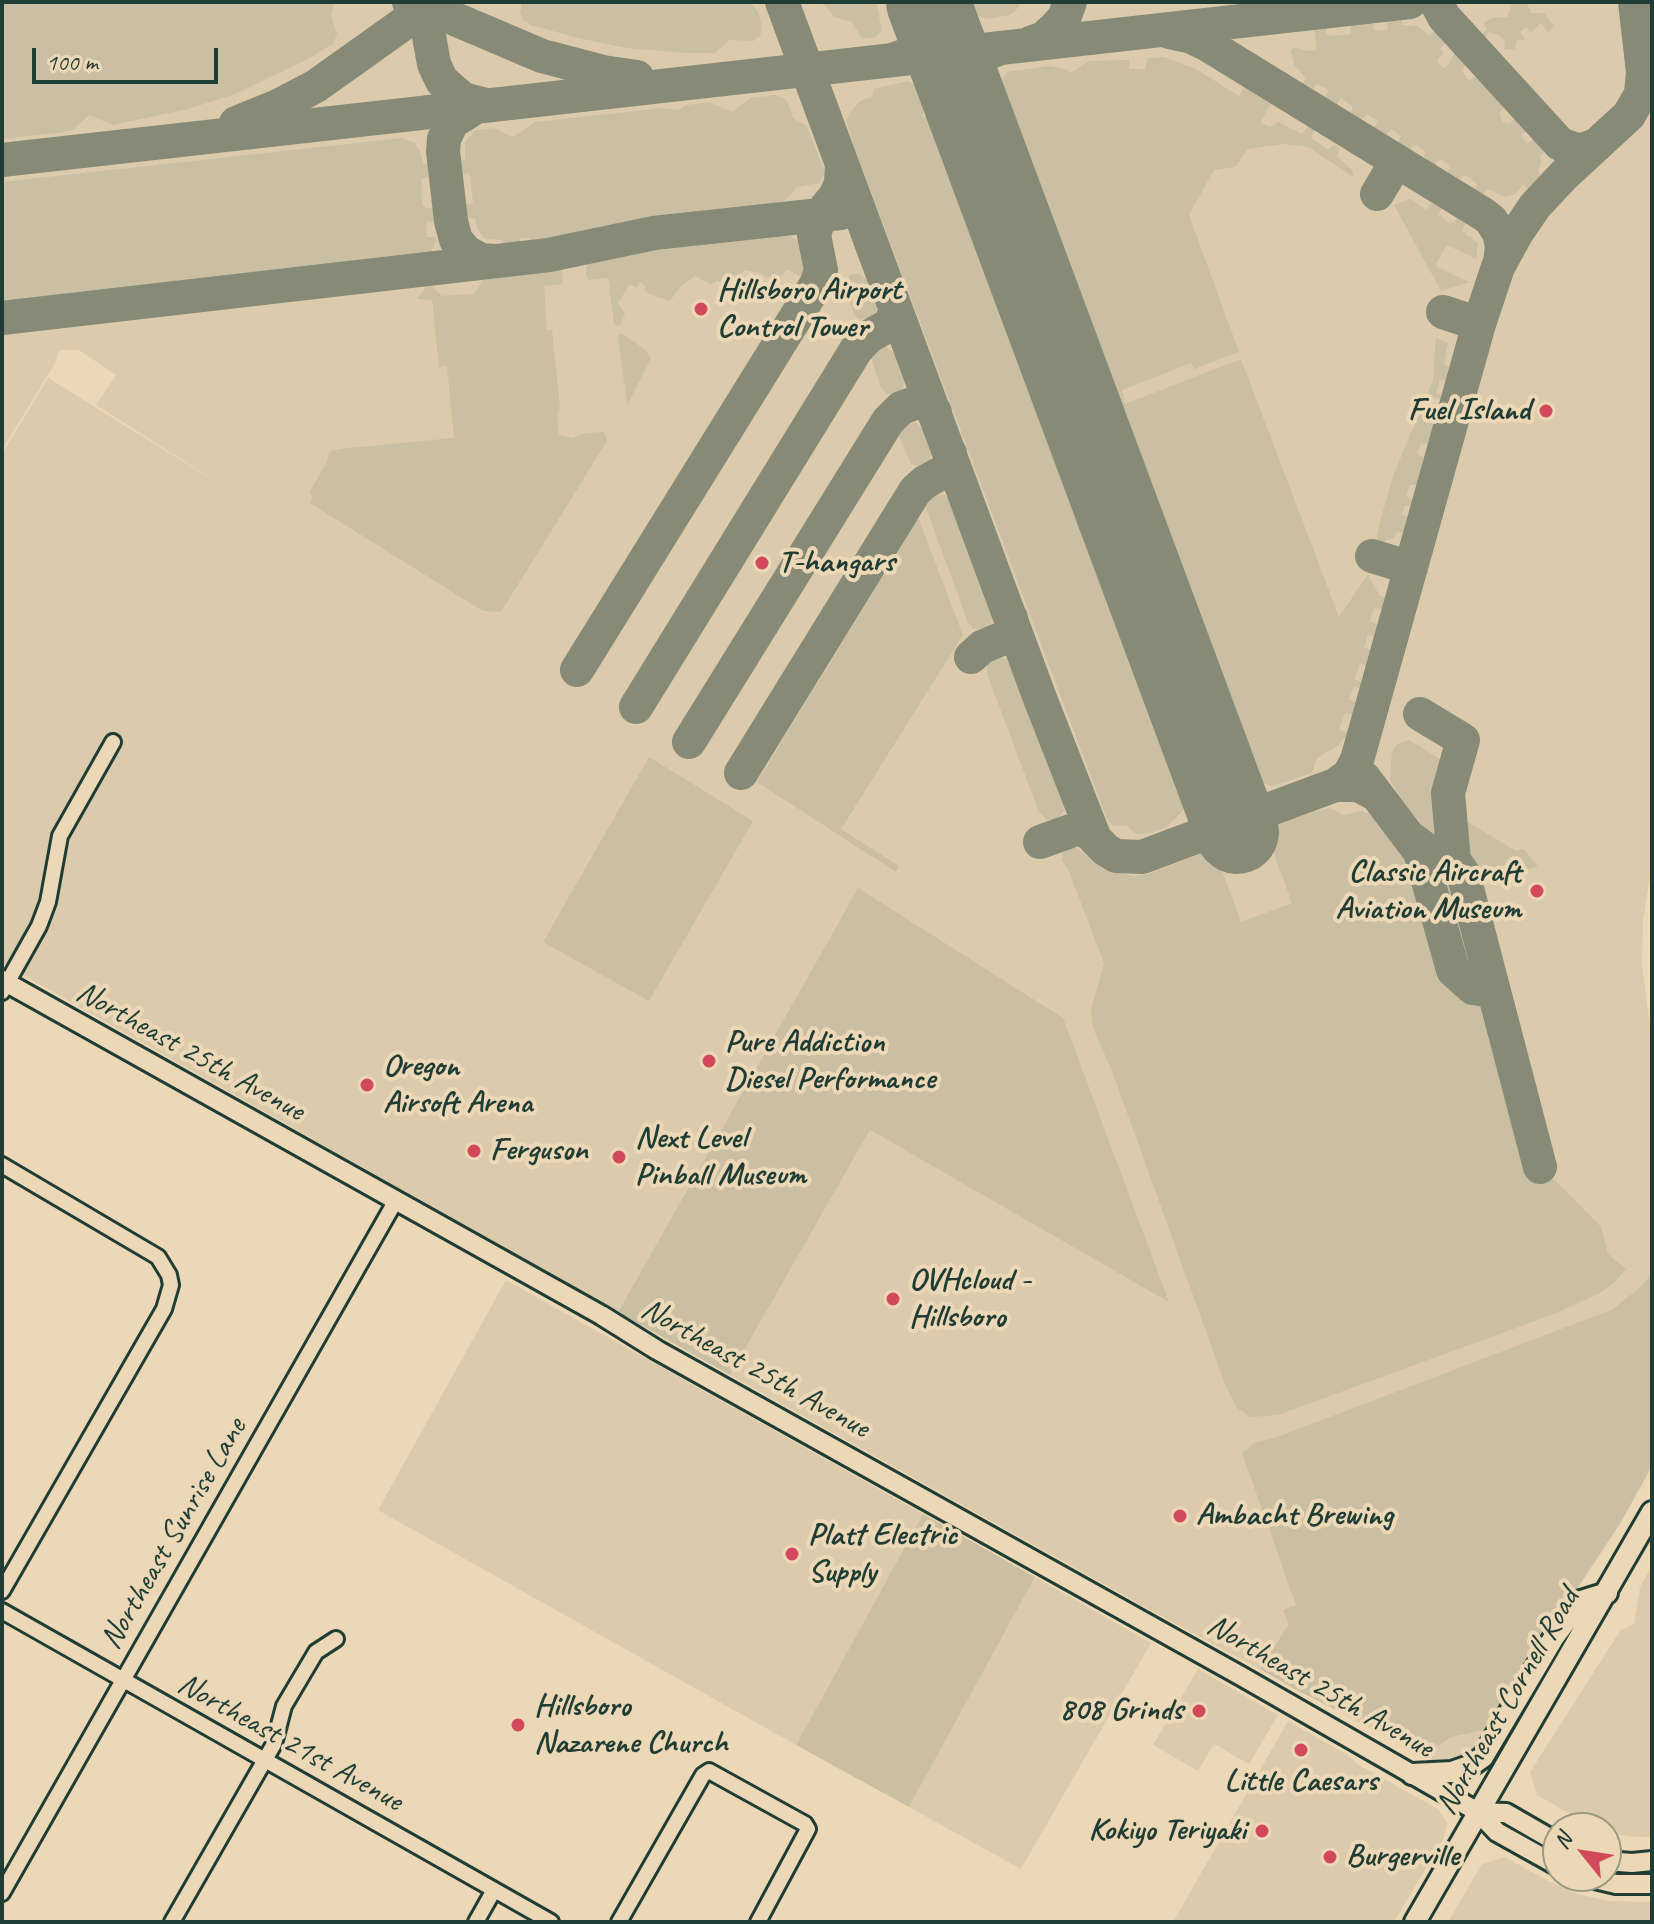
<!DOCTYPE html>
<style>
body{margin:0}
#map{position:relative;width:1654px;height:1924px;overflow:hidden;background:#ecd8b7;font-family:Caveat,sans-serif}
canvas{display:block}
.frame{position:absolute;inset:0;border:4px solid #1f3d34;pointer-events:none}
.north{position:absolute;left:1542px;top:1812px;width:80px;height:80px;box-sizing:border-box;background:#ecd8b7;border:2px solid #9a9a83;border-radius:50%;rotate:300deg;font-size:22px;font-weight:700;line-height:32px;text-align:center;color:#1f3d34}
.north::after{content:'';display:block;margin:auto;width:28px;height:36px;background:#d1495b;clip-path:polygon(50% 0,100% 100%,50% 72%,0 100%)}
.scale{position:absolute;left:32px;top:48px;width:186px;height:36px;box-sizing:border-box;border:4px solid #1f3d34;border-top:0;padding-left:10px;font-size:24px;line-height:28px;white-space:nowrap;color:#1f3d34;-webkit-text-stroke:6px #ecd8b7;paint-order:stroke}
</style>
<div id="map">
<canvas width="1654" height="1924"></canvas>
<div class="frame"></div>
<div class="north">N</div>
<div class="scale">100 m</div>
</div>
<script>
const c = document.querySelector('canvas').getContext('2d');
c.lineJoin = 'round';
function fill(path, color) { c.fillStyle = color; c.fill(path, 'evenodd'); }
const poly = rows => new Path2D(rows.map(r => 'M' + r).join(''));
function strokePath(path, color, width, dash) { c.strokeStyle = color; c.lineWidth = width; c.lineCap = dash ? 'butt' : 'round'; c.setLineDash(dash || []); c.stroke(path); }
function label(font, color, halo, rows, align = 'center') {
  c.font = font + ' Caveat,sans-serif'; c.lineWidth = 8; c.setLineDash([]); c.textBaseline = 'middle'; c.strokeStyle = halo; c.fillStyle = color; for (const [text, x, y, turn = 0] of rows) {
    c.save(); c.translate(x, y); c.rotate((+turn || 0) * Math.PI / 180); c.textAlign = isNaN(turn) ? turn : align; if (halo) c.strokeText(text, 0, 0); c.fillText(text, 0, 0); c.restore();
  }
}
const built = poly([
 [2,2,1652,2,1652,862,1643,921,1642,965,1652,1042,1652,1465,1621,1522,1551,1627,1485,1739,1474,1751,1460,1760,1442,1764,1432,1762,1152,1611,730,1375,870,1130,1168,1300,858,888,618,1312,2,963,2,454,48,378,231,491,96,405,116,375,79,350,60,350,54,365,2,450],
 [506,1280,923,1514,796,1745,378,1510],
 [1652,1565,1652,1837,1638,1837,1622,1835,1589,1825,1537,1795,1530,1772,1620,1631,1634,1624,1640,1587],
 [1035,1577,1151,1643,1021,1869,909,1807],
 [1198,1669,1278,1715,1249,1764,1214,1744,1198,1771,1153,1745],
 [1288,1721,1348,1755,1359,1765,1438,1809,1447,1823,1443,1840,1394,1922,1173,1922],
 [1505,1857,1550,1882,1577,1894,1608,1901,1652,1902,1652,1922,1448,1922,1482,1864]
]);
const green = poly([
 [2,2,334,2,331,16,337,33,334,43,310,58,235,94,188,109,113,125,89,115,74,129,66,132,2,139],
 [522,2,743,2,752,5,758,11,762,28,760,36,753,41,729,40,715,53,684,53,626,48,578,38,531,25,523,20,520,13],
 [818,2,876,2,882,30,876,37,862,39,852,22,834,17,825,5],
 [972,2,1020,2,1018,8,1010,15,987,19,977,15],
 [1527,3,1531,13,1544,13,1554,27,1552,28,1548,32,1541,23,1531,32,1526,27,1520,32,1525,39,1516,41,1515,50,1504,49,1505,40,1496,34,1489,32,1483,40,1479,36,1487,30,1484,23,1492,18,1507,17,1512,4],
 [1402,18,1402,25,1418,26,1429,36,1436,30,1446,42,1440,48,1444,54,1437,60,1441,66,1444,68,1448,66,1455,52,1467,64,1462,70,1467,79,1471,80,1477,75,1505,107,1499,113,1503,122,1509,124,1516,118,1527,130,1521,135,1527,144,1535,139,1545,151,1540,156,1541,163,1538,170,1541,177,1530,190,1523,185,1515,194,1506,197,1487,189,1482,196,1474,192,1477,184,1470,178,1463,175,1458,182,1447,175,1450,165,1439,159,1433,167,1422,160,1426,152,1417,145,1413,145,1409,151,1397,144,1401,136,1391,129,1385,137,1373,130,1378,121,1367,114,1360,122,1349,115,1353,107,1341,98,1335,106,1324,100,1328,90,1317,84,1311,92,1301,86,1306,78,1294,65,1291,51,1294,47,1308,51,1317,50,1314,27,1327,26,1326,34,1331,36,1351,34,1350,24,1372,20,1374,30,1387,30,1388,19],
 [1164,57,1196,69,1239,96,1245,86,1271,103,1261,122,1269,127,1279,122,1302,134,1308,126,1315,130,1311,138,1328,150,1333,145,1340,148,1337,156,1353,171,1353,177,1308,147,1284,144,1248,149,1235,167,1214,170,1189,215,1239,352,1194,369,1191,363,1122,390,1125,404,1241,359,1339,617,1368,574,1379,595,1387,598,1384,610,1374,608,1370,621,1379,625,1376,637,1368,635,1364,647,1371,651,1367,666,1360,663,1354,679,1362,682,1360,688,1354,687,1349,699,1357,704,1352,715,1345,713,1339,729,1348,733,1339,745,1317,758,1312,773,1273,786,1257,782,1250,772,1252,759,1233,746,1003,120,1008,103,999,84,1007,72,1048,66,1062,68,1071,73,1089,61,1129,60,1129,69,1145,69,1148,58],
 [908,81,924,91,926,100,922,116,934,121,941,129,975,210,1148,675,1179,770,1174,785,1176,790,1184,798,1184,809,1168,826,1151,833,1136,834,1127,826,1113,826,1107,819,856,152,846,120,852,110,860,101,871,97,874,89],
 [775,95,784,98,789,105,793,118,807,126,825,173,819,183,797,187,778,208,634,225,535,246,532,246,530,238,521,238,518,248,502,250,502,240,485,239,477,228,475,218,465,218,463,205,473,203,470,176,468,173,460,175,458,161,465,160,465,142,476,130,494,128,513,137,535,122,662,108,678,110,687,105,709,102,732,112,751,98],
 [402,138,415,143,420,151,423,164,430,165,431,176,421,179,422,205,425,208,435,208,436,221,426,222,427,237,436,237,436,240,431,252,419,261,2,306,2,182],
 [1410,199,1427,210,1433,200,1443,206,1438,214,1449,223,1454,222,1459,216,1467,221,1462,230,1467,236,1472,237,1478,243,1476,259,1447,245,1436,264,1437,267,1469,282,1441,291,1394,205],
 [776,230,784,231,800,243,810,266,809,273,805,280,787,269,777,283,760,273,744,270,732,288,718,281,711,284,695,276,680,287,670,301,649,294,644,290,646,286,640,282,637,288,630,284,618,303,625,314,619,327,614,324,608,278,589,280,586,275,587,263,591,257,662,243],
 [557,266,563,272,562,284,544,286,547,330,552,330,560,407,557,414,559,435,572,438,586,433,604,432,607,441,501,612,483,611,310,503,313,496,309,493,327,462,329,452,339,449,454,438,447,366,439,368,432,300,417,299,427,285,431,285,442,296,474,294,483,280,497,274],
 [851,274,859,274,866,279,877,307,876,313,870,318,859,319,854,314,844,285],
 [621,333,646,350,651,359,627,405,618,335],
 [1436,338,1448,343,1444,364,1451,369,1448,381,1440,380,1436,393,1443,396,1442,400,1435,397,1431,403,1430,412,1438,416,1430,445,1421,443,1417,454,1426,459,1419,485,1410,485,1406,496,1414,502,1413,507,1405,505,1402,514,1410,518,1405,533,1397,532,1393,539,1386,540,1382,545,1377,538,1380,522,1393,476,1433,380],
 [886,347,894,353,904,380,903,389,893,395,886,393,880,386,871,358,875,350],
 [915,422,922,428,931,453,930,460,921,467,911,464,899,436,903,425],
 [935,494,945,495,949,501,992,616,991,625,985,630,973,629,968,622,927,511,926,503],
 [913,516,919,520,963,635,841,829,899,866,896,872,757,782,905,540,900,531,908,518],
 [996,658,1004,658,1009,663,1063,805,1064,811,1058,819,1047,820,1039,812,987,674,987,665],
 [1409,740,1445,762,1438,793,1441,844,1421,836,1401,810,1396,791,1390,780,1392,752,1397,744],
 [649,757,753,821,649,1001,543,942],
 [1329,808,1344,815,1361,811,1381,818,1398,835,1416,860,1442,968,1452,982,1481,1003,1486,1009,1510,1115,1523,1154,1532,1170,1555,1180,1601,1227,1608,1254,1626,1269,1614,1283,1600,1293,1554,1314,1278,1415,1251,1417,1237,1408,1225,1384,1112,1071,1093,1028,1091,1010,1104,963,1068,869,1062,861,1063,853,1070,847,1077,848,1103,870,1134,876,1152,873,1203,853,1211,854,1219,862,1241,922,1292,903,1269,840,1273,828,1291,819],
 [1460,814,1461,818,1516,851,1524,849,1538,867,1510,873,1505,865,1478,871,1472,868,1463,855],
 [1431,864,1444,869,1453,879,1479,982,1465,974,1456,960],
 [858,888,1063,1018,1169,1302,870,1130,730,1375,618,1312],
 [1652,1273,1652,1466,1621,1522,1552,1627,1492,1728,1451,1737,1427,1753,1296,1690,1260,1669,1289,1624,1283,1610,1296,1605,1242,1453,1254,1443,1280,1436,1611,1310,1640,1288],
 [923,1514,1035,1577,909,1807,796,1745]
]);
const taxiway = poly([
 [409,2,427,25,434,64,442,81,463,99,486,105],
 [415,2,542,56,603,72,637,77],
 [782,2,1041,701,1095,839,1106,850,1116,856,1142,857,1335,785,1358,785,1377,795],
 [1436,2,1444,17,1560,144,1580,151,1596,145],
 [1169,32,1192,37,1208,45,1483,214,1491,220,1499,233,1502,246,1500,263],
 [1030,43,1044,38,1054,29,1064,18,1070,2],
 [892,60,909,54,922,41,927,24,926,2],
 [476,107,452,122,444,139,443,151,451,221,456,240,466,252,481,260,495,261],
 [970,114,966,89,971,71,985,54,1001,48],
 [236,123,278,106,316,86,434,2],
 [2,160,1410,2],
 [1377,194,1397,161],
 [1443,312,1479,324],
 [2,318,549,255,654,233,820,215,836,195,841,183,842,165],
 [1372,556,1411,568],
 [971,657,982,647,1006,637,1012,627,1011,618],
 [577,670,817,283,821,270,814,235,820,215,841,213],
 [636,707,856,350,868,337,891,324,895,311],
 [1420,714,1463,740,1448,793,1454,861],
 [689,742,888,421,901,408,915,403,925,403,935,412],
 [741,773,915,491,925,482,947,470,950,462,950,453],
 [1364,778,1420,852,1453,970,1473,988,1493,991],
 [1335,785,1349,775,1357,760,1479,324,1498,267,1516,234,1535,206,1564,175,1629,115,1641,94,1643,72,1635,2],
 [1413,840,1428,851,1454,861,1463,873,1540,1167],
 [1040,842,1079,828,1093,835]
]);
const runway = poly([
 [928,2,1237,832]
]);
const minor = poly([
 [2,992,39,926,48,902,60,836,113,742],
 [2,1165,158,1257,169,1275,171,1285,164,1309,2,1591],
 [2,1611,551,1922],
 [2,1893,395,1202],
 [172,1922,274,1744,284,1706,316,1652,336,1639],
 [476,1922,494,1890],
 [619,1922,703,1775,709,1771,805,1824,808,1829,758,1922]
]);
const major = poly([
 [2,980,601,1315,657,1350,1241,1676,1478,1812,1497,1832,1558,1866],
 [1478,1812,1506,1813,1558,1843],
 [1606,1861,1632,1863,1652,1861],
 [1582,1876,1616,1884,1652,1884]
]);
const highway = poly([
 [1412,1774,1452,1772,1472,1765,1483,1757,1554,1637,1581,1601,1607,1593],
 [1415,1922,1652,1512]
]);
const markers = [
 [701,309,8,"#d1495b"],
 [1546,411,8,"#d1495b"],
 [762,563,8,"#d1495b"],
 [1537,891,8,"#d1495b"],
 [709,1061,8,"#d1495b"],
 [367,1085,8,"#d1495b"],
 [474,1151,8,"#d1495b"],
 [619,1157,8,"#d1495b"],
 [893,1299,8,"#d1495b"],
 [1180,1516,8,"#d1495b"],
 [792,1554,8,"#d1495b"],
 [1199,1711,8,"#d1495b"],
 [518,1725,8,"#d1495b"],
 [1301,1750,8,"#d1495b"],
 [1262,1831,8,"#d1495b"],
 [1330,1857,8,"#d1495b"]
];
const poiNames = [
 ["Hillsboro Airport",717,291],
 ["Control Tower",717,328],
 ["Fuel Island",1530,411,"right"],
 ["T-hangars",778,563],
 ["Classic Aircraft",1521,873,"right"],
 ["Aviation Museum",1521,910,"right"],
 ["Pure Addiction",725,1043],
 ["Diesel Performance",725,1080],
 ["Oregon",383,1067],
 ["Airsoft Arena",383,1104],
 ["Next Level",635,1139],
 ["Pinball Museum",635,1176],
 ["Ferguson",490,1151],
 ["OVHcloud -",909,1281],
 ["Hillsboro",909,1318],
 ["Ambacht Brewing",1196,1516],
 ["Platt Electric",808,1536],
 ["Supply",808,1573],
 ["Hillsboro",534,1707],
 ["Nazarene Church",534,1744],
 ["808 Grinds",1183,1711,"right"],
 ["Little Caesars",1301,1782,"center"],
 ["Kokiyo Teriyaki",1246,1831,"right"],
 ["Burgerville",1346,1857]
];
const streetNames = [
 ["Northeast 25th Avenue",190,1052,29],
 ["Northeast 25th Avenue",755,1369,29],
 ["Northeast Sunrise Lane",174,1534,-60],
 ["Northeast 25th Avenue",1320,1687,30],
 ["Northeast Cornell Road",1508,1702,-60],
 ["Northeast 21st Avenue",290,1743,29]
];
fill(built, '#dbcbac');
fill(green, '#cabfa2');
strokePath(taxiway, '#868a76', 34);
strokePath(runway, '#868a76', 84);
strokePath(minor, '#1f3d34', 20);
strokePath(major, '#1f3d34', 24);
strokePath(highway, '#1f3d34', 26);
strokePath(minor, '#ecd8b7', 14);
strokePath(major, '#ecd8b7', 18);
strokePath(highway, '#ecd8b7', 20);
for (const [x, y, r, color] of markers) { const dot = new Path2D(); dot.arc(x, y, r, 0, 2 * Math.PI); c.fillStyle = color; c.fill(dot); strokePath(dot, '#ecd8b7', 3); }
label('bold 32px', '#1f3d34', '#ecd8b7', poiNames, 'left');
label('32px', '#1f3d34', '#ecd8b7', streetNames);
</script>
